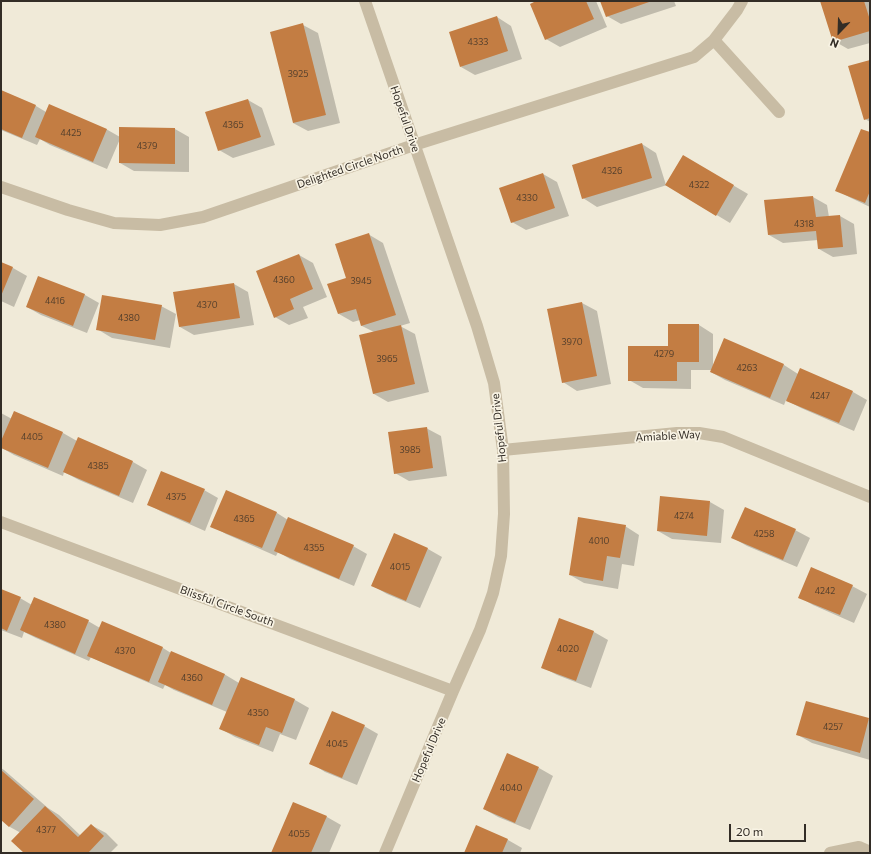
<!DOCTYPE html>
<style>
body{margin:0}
#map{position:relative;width:871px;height:854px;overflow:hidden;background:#f0ead8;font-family:Commissioner,sans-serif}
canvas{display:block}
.frame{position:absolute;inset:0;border:2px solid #332d26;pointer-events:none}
.north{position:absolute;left:819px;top:12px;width:40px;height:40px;-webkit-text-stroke:3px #f8f3e4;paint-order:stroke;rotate:203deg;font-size:11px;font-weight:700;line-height:16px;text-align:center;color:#332d26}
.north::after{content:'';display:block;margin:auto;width:14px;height:18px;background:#332d26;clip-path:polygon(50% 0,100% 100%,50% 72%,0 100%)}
.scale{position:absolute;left:729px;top:824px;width:77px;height:18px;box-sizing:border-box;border:2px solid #332d26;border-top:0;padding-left:5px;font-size:12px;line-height:14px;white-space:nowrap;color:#332d26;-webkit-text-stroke:3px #f8f3e4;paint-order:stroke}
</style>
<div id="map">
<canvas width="871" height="854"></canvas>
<div class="frame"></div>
<div class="north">N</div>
<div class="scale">20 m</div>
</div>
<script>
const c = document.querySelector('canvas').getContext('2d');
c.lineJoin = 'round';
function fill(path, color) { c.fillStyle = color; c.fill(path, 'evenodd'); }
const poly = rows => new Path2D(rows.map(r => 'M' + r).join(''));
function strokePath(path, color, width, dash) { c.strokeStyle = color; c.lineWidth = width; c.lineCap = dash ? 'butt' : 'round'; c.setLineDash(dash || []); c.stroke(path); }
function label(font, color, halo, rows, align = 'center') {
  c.font = font + ' Commissioner,sans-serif'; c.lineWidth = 3.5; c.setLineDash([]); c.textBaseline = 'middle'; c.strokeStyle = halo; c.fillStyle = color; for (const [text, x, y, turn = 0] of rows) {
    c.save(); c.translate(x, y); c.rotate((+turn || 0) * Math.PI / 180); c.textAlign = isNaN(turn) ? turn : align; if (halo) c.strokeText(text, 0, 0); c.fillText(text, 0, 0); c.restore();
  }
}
const shadow = poly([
 [539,1,596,1,607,27,560,47,546,39],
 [602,1,674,1,676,6,621,24,607,16],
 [822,1,870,1,870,43,848,49,834,41],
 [497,17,511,26,522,59,475,75,461,67],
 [303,25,318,33,340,123,308,131,293,123],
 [870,61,870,122,865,119],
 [1,91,36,106,46,112,106,129,120,137,175,129,189,137,189,172,134,171,120,163,120,139,107,169,50,145,40,139,37,145,1,130],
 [248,100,262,108,275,145,233,158,219,150],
 [870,134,870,207,851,198,836,190],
 [642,144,656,153,666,185,683,156,748,194,730,223,667,185,597,207,583,198],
 [543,174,557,182,569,216,526,230,512,222],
 [813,197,827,205,829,217,840,216,854,224,857,254,833,257,819,249,818,240,783,243,769,235,765,201],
 [368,234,383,243,410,323,400,326,415,334,429,392,388,402,374,394,374,332,362,326,360,320,353,322,339,314,347,279],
 [299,255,313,263,327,297,303,307,308,318,289,325,275,317],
 [1,263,13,268,27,276,14,307,1,301],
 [39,277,85,295,99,303,87,333,41,315,27,307],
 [234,284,248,292,254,325,194,335,180,327,174,293],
 [582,303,597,311,611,384,577,391,563,382,548,310],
 [161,306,176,314,170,348,112,338,97,329],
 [699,325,713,334,713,366,784,365,798,374,800,370,853,392,867,400,854,431,801,408,786,400,784,405,725,380,711,372,711,370,691,370,691,389,643,388,629,380,669,347],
 [14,412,63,433,77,441,78,439,133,462,147,470,133,503,79,480,64,472,63,476,14,455,2,448,1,450,1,413,12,419],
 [426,428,441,436,447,476,409,481,395,473],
 [204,490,218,498,205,531,162,512,148,504],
 [226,492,277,513,288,520,353,546,367,554,354,586,290,559,278,552,276,556,226,534,212,526],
 [661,497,710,502,724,510,721,543,672,539,658,531],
 [625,526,639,535,634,566,622,564,618,589,584,583,570,575],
 [795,530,810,538,797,567,747,546,733,538],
 [394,534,428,549,442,557,420,608,387,594,373,586],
 [852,586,867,594,854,623,813,605,799,597],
 [1,590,20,598,32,605,88,621,100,628,102,623,163,648,171,653,224,674,239,683,241,678,295,700,309,708,296,740,280,734,273,752,235,737,221,729,227,712,174,690,165,685,163,689,103,663,91,657,89,661,36,638,24,632,22,638,1,630],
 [560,620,594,632,608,640,591,688,557,675,542,667],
 [807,702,870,720,870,760,812,743,798,735],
 [364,726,378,734,357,785,325,772,311,763],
 [1,768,4,770,48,808,59,815,81,836,91,825,106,833,118,845,110,853,25,853,21,833,10,827,1,819],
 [539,768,553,776,530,830,498,817,484,809],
 [294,803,327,817,341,825,329,853,273,853],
 [477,827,508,840,522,848,520,853,465,853]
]);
const building = poly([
 [536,1,586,1,594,19,545,40,530,4],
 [600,1,652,1,606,17],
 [820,1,864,1,870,20,870,31,833,42],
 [497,16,508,51,460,67,449,32],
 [303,23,326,115,293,123,270,32],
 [870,60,870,118,864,120,848,66],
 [1,90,36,105,22,138,1,129],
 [248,99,261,137,218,151,205,112],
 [49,104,107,129,93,162,35,137],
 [119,127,175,128,175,164,119,163],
 [861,129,870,132,870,191,865,203,835,191],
 [642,143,652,178,582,199,572,165],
 [683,155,734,185,716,216,665,185],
 [543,173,555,208,511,223,499,188],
 [813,196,816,217,840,215,843,247,818,249,816,231,768,235,764,200],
 [369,233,396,315,361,326,356,309,338,314,327,284,346,278,335,244],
 [299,254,313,289,290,299,294,309,274,318,256,271],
 [1,262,13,267,1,296],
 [38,276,85,294,73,326,26,307],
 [234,283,240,318,179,327,173,292],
 [102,295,162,305,155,340,96,330],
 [582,302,597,376,562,383,547,309],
 [668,324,699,324,699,362,677,362,677,381,628,381,628,346,668,346],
 [401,325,415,384,373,394,359,335],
 [724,338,784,364,770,398,710,372],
 [800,368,853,391,839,423,786,401],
 [14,411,63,432,48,468,1,448,1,441],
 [427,427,433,468,394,474,388,432],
 [78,437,133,461,119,496,63,472],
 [161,471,205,489,190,523,147,505],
 [226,490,277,512,262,548,210,527],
 [660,496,710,501,707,536,657,531],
 [745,507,796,529,783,560,731,538],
 [288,517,354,545,339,579,274,551],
 [578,517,626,525,620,558,607,556,603,581,569,575],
 [394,533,428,548,406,601,371,586],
 [811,567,853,585,840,615,798,598],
 [1,589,21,597,7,631,1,628],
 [34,597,89,620,75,654,20,630],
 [559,618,594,631,576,681,541,668],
 [102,621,163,647,149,682,87,656],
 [171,651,225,674,212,705,158,682],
 [241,677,295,699,282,733,266,727,259,745,219,729],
 [806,701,869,718,860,753,796,735],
 [332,711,365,725,342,778,309,764],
 [507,753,539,767,515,823,483,809],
 [1,770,34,799,9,827,1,820],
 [293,802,327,816,311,853,271,853],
 [45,806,78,837,91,824,104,836,88,853,24,853,11,841],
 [476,825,508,839,502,853,464,853]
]);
const minor = poly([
 [365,1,477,326,494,383,503,450,504,514,501,556,493,593,480,630,453,691,385,853],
 [714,40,779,112],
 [1,187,68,210,114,223,160,225,203,217,414,145,694,57,714,40,737,10,742,1],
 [503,450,677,433,699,433,723,437,870,497],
 [1,522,453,691],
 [830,853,859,847,870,852]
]);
const numberNames = [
 ["4333",478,42],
 ["3925",298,74],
 ["4365",233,125],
 ["4425",71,133],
 ["4379",147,146],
 ["4326",612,171],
 ["4322",699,185],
 ["4330",527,198],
 ["4318",804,224],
 ["4360",284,280],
 ["3945",361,281],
 ["4416",55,301],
 ["4370",207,305],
 ["4380",129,318],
 ["3970",572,342],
 ["4279",664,354],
 ["3965",387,359],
 ["4263",747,368],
 ["4247",820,396],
 ["4405",32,437],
 ["3985",410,450],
 ["4385",98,466],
 ["4375",176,497],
 ["4274",684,516],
 ["4365",244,519],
 ["4258",764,534],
 ["4010",599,541],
 ["4355",314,548],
 ["4015",400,567],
 ["4242",825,591],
 ["4380",55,625],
 ["4020",568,649],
 ["4370",125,651],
 ["4360",192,678],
 ["4350",258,713],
 ["4257",833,727],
 ["4045",337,744],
 ["4040",511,788],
 ["4377",46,830],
 ["4055",299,834]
];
const streetNames = [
 ["Hopeful Drive",405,119,71],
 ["Delighted Circle North",350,167,-19],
 ["Hopeful Drive",499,428,-96],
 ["Amiable Way",668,436,-3],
 ["Blissful Circle South",227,606,20],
 ["Hopeful Drive",429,750,-67]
];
fill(shadow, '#0003');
fill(building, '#c37d43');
strokePath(minor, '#c8bca4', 12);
label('9px', '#57412d', null, numberNames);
label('11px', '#332d26', '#f8f3e4', streetNames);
</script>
